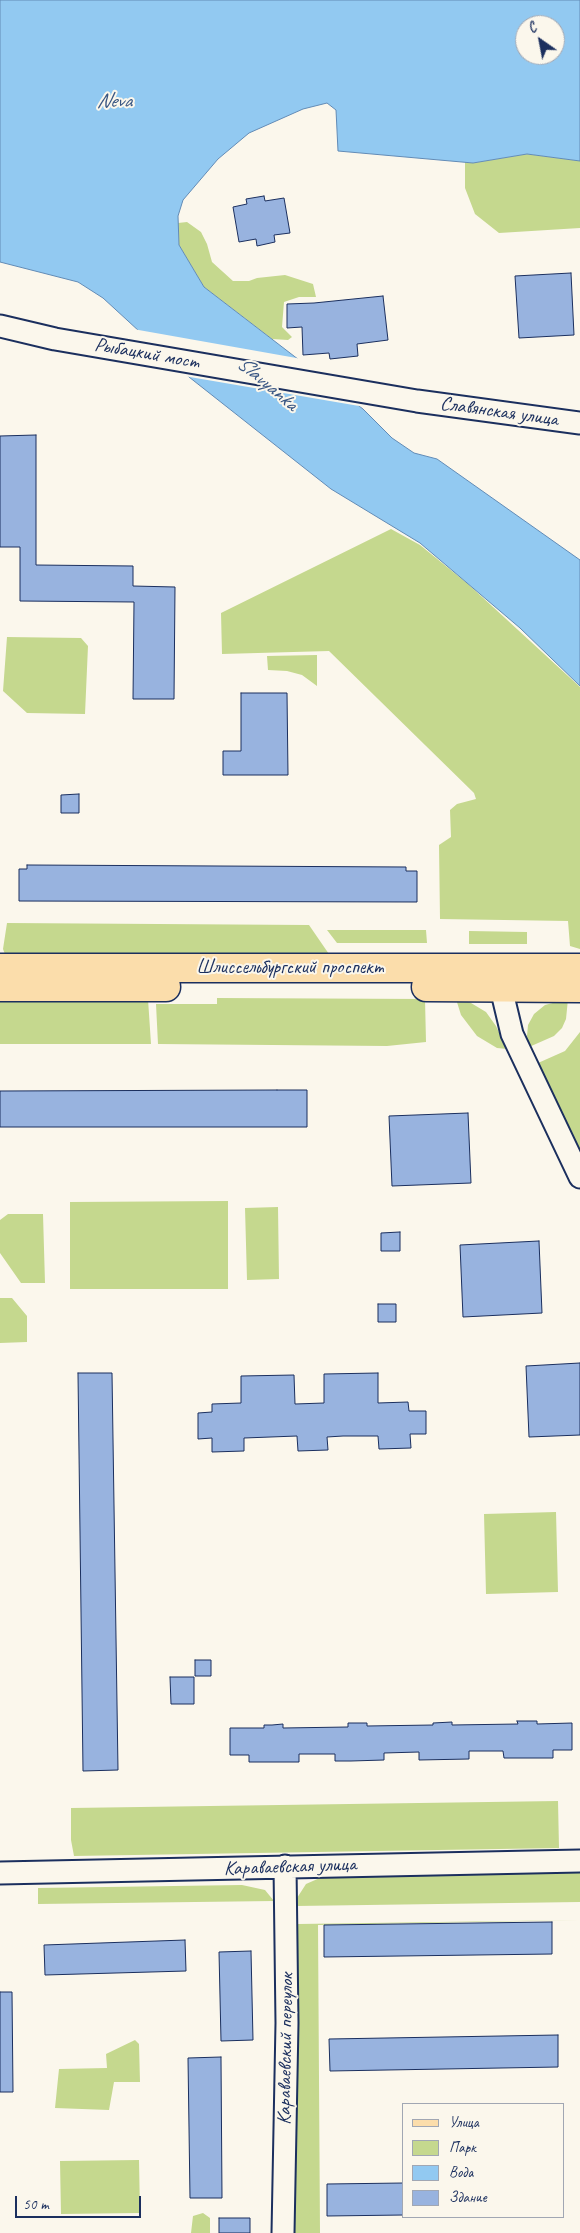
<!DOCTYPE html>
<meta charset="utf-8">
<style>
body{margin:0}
#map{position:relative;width:580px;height:2233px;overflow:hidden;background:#fbf7ec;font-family:Caveat,sans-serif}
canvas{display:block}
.legend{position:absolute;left:402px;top:2103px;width:162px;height:115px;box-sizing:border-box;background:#fbf7ec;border:1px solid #a1a7b3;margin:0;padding:6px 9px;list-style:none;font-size:15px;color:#1b2f5e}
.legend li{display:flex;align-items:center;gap:10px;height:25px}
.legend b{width:25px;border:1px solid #a1a7b3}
.north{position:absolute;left:515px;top:15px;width:50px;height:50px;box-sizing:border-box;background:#fbf7ec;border:1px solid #a1a7b3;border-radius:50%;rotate:327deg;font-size:14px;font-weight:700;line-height:20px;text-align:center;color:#1b2f5e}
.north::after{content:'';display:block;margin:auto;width:18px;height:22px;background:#1b2f5e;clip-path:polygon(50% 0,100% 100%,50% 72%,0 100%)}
.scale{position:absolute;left:15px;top:2196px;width:126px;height:22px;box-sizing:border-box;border:2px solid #1b2f5e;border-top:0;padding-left:6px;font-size:15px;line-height:18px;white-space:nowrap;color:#1b2f5e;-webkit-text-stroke:4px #fbf7ec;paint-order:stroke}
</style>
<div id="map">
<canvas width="580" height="2233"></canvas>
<ul class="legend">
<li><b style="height:6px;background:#fbddab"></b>Улица</li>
<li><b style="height:14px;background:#c5d88e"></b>Парк</li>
<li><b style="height:14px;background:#92c9f1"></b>Вода</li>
<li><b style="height:14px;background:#98b3df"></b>Здание</li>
</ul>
<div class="north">С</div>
<div class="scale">50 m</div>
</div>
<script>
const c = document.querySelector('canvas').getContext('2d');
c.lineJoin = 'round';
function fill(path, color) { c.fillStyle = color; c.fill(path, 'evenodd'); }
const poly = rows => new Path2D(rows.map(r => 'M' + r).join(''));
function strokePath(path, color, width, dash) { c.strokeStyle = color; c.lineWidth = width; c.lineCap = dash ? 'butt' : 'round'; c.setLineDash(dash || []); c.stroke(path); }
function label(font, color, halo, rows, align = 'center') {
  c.font = font + ' Caveat,sans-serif'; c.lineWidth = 4; c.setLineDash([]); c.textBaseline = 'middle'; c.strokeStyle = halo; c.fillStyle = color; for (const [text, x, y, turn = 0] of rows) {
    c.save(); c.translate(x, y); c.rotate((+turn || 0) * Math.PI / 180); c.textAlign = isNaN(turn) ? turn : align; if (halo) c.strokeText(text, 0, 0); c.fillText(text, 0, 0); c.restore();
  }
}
const green = poly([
 [527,154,580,161,580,228,499,233,475,214,465,188,465,162,473,163],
 [187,222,201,232,207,244,212,262,233,281,249,281,257,278,285,275,313,284,316,297,299,297,284,302,282,327,292,337,288,340,272,339,204,287,179,245,178,223],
 [391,529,420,545,468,584,580,687,580,949,570,946,568,921,440,919,439,845,451,837,450,810,457,804,476,799,474,793,329,651,222,654,221,613],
 [7,637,81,638,88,646,85,714,27,713,3,691],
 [317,655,317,686,302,675,287,671,268,670,267,656],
 [7,923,309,925,331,957,6,957,3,949],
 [327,930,426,930,427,943,337,943],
 [469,931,527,932,527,944,469,944],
 [0,998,148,999,151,1044,0,1044],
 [217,998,425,999,426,1042,387,1046,158,1044,156,1004,217,1004],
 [456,999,466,1000,486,1012,496,1026,507,1049,497,1048,477,1036,461,1015],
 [568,999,566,1019,562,1028,554,1036,529,1047,527,1036,528,1025,534,1014,545,1005],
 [580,1032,580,1153,558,1110,538,1063,565,1051],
 [228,1201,228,1289,70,1289,70,1202],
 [278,1207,279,1279,247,1280,245,1208],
 [8,1214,43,1214,45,1283,21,1283,0,1253,0,1220],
 [0,1298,12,1298,27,1316,27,1342,0,1343],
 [556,1512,558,1592,486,1594,484,1514],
 [558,1801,559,1848,74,1856,71,1840,71,1808],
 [580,1872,580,1902,296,1906,297,1898,306,1884,322,1877],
 [242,1885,265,1890,274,1901,38,1904,38,1888],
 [580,1920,318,1925,320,2233,290,2233,298,1924],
 [135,2040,139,2044,140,2082,114,2082,109,2110,55,2108,59,2069,107,2068,106,2054],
 [139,2160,140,2213,61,2214,60,2161],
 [203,2213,210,2218,210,2233,191,2233,193,2216]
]);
const water = poly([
 [0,0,580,0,580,161,527,154,473,163,338,151,336,110,327,103,303,109,249,133,218,159,183,200,178,216,179,245,204,287,363,409,392,438,414,453,437,459,580,560,580,686,520,628,420,543,331,489,189,377,103,298,78,282,0,262,0,0],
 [525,25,555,25,555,55,525,55,525,25]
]);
const pier = poly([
 [133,329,302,359,365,407,184,376]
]);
const building = poly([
 [264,196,265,201,284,198,290,233,274,235,275,242,257,246,256,239,239,242,233,207,247,204,246,199,264,196],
 [571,273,574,335,519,338,515,276,571,273],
 [383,296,388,340,357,344,358,356,330,359,329,353,303,355,302,327,287,328,287,304,314,303,383,296],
 [36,435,36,565,133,566,133,586,175,587,174,699,133,699,134,602,20,601,20,547,0,547,0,436,36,435],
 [241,693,287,693,288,775,223,775,223,751,241,751,241,693],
 [79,794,79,813,61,813,61,795,79,794],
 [27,865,406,867,406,871,417,871,417,902,19,901,19,869,27,869,27,865],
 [277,1090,307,1090,307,1127,0,1127,0,1091,277,1090],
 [468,1113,471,1183,392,1186,389,1116,468,1113],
 [400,1232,400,1251,381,1251,381,1233,400,1232],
 [539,1241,542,1313,463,1317,460,1245,539,1241],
 [378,1304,396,1304,396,1322,378,1322,378,1304],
 [580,1363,580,1435,529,1437,526,1366,580,1363],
 [78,1373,112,1373,118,1770,83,1771,78,1373],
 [378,1373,378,1403,408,1402,409,1411,426,1411,426,1434,410,1434,411,1448,379,1449,378,1436,343,1436,327,1437,328,1450,298,1451,297,1436,244,1438,244,1451,212,1452,212,1438,198,1439,198,1413,212,1412,212,1404,241,1403,241,1376,294,1375,295,1404,324,1403,324,1374,378,1373],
 [195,1660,211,1660,211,1676,195,1676,195,1660],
 [170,1677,194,1677,194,1704,171,1704,170,1677],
 [517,1721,537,1721,537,1724,572,1723,572,1750,553,1750,553,1758,504,1758,503,1751,469,1751,469,1759,419,1760,419,1752,384,1753,384,1760,351,1761,335,1761,335,1754,299,1754,299,1762,249,1762,249,1755,230,1755,230,1728,264,1728,264,1725,272,1725,283,1724,283,1728,348,1727,348,1723,367,1723,367,1726,433,1725,433,1723,452,1722,452,1725,518,1724,517,1721],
 [552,1922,552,1954,324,1957,324,1925,552,1922],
 [185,1940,186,1971,45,1975,44,1945,185,1940],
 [251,1951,253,2040,221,2041,219,1952,251,1951],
 [0,1992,12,1992,13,2092,0,2092,0,1992],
 [558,2035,558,2067,330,2071,329,2039,558,2035],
 [221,2057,222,2198,190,2198,188,2058,221,2057],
 [404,2183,404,2215,327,2216,327,2184,404,2183],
 [219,2218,250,2218,250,2233,219,2233,219,2218]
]);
const minor = poly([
 [0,326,55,339,417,401,580,423],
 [501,973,501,988,512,1034,580,1177],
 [0,1873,580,1861],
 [283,2233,287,2023,285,1866]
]);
const major = poly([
 [0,968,580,968],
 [0,987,166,987],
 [426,987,580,988]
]);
const streetNames = [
 ["Рыбацкий мост",147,354,10],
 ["Славянская улица",499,412,8],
 ["Шлиссельбургский проспект",290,968],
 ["Караваевская улица",290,1867,-2],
 ["Караваевский переулок",286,2049,-89]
];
const waterNames = [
 ["Neva",114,101],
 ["Slavyanka",267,384,40]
];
fill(green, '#c5d88e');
fill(water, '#92c9f1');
strokePath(water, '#628bb6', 1);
fill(pier, '#fbf7ec');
fill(building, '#98b3df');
strokePath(building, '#1b2f5e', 1);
strokePath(minor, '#1b2f5e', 25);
strokePath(major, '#1b2f5e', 31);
strokePath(minor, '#fbf7ec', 21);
strokePath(major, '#fbddab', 28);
label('20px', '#1b2f5e', '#fbf7ec', streetNames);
label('italic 21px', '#395683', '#fbf7ec', waterNames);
</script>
